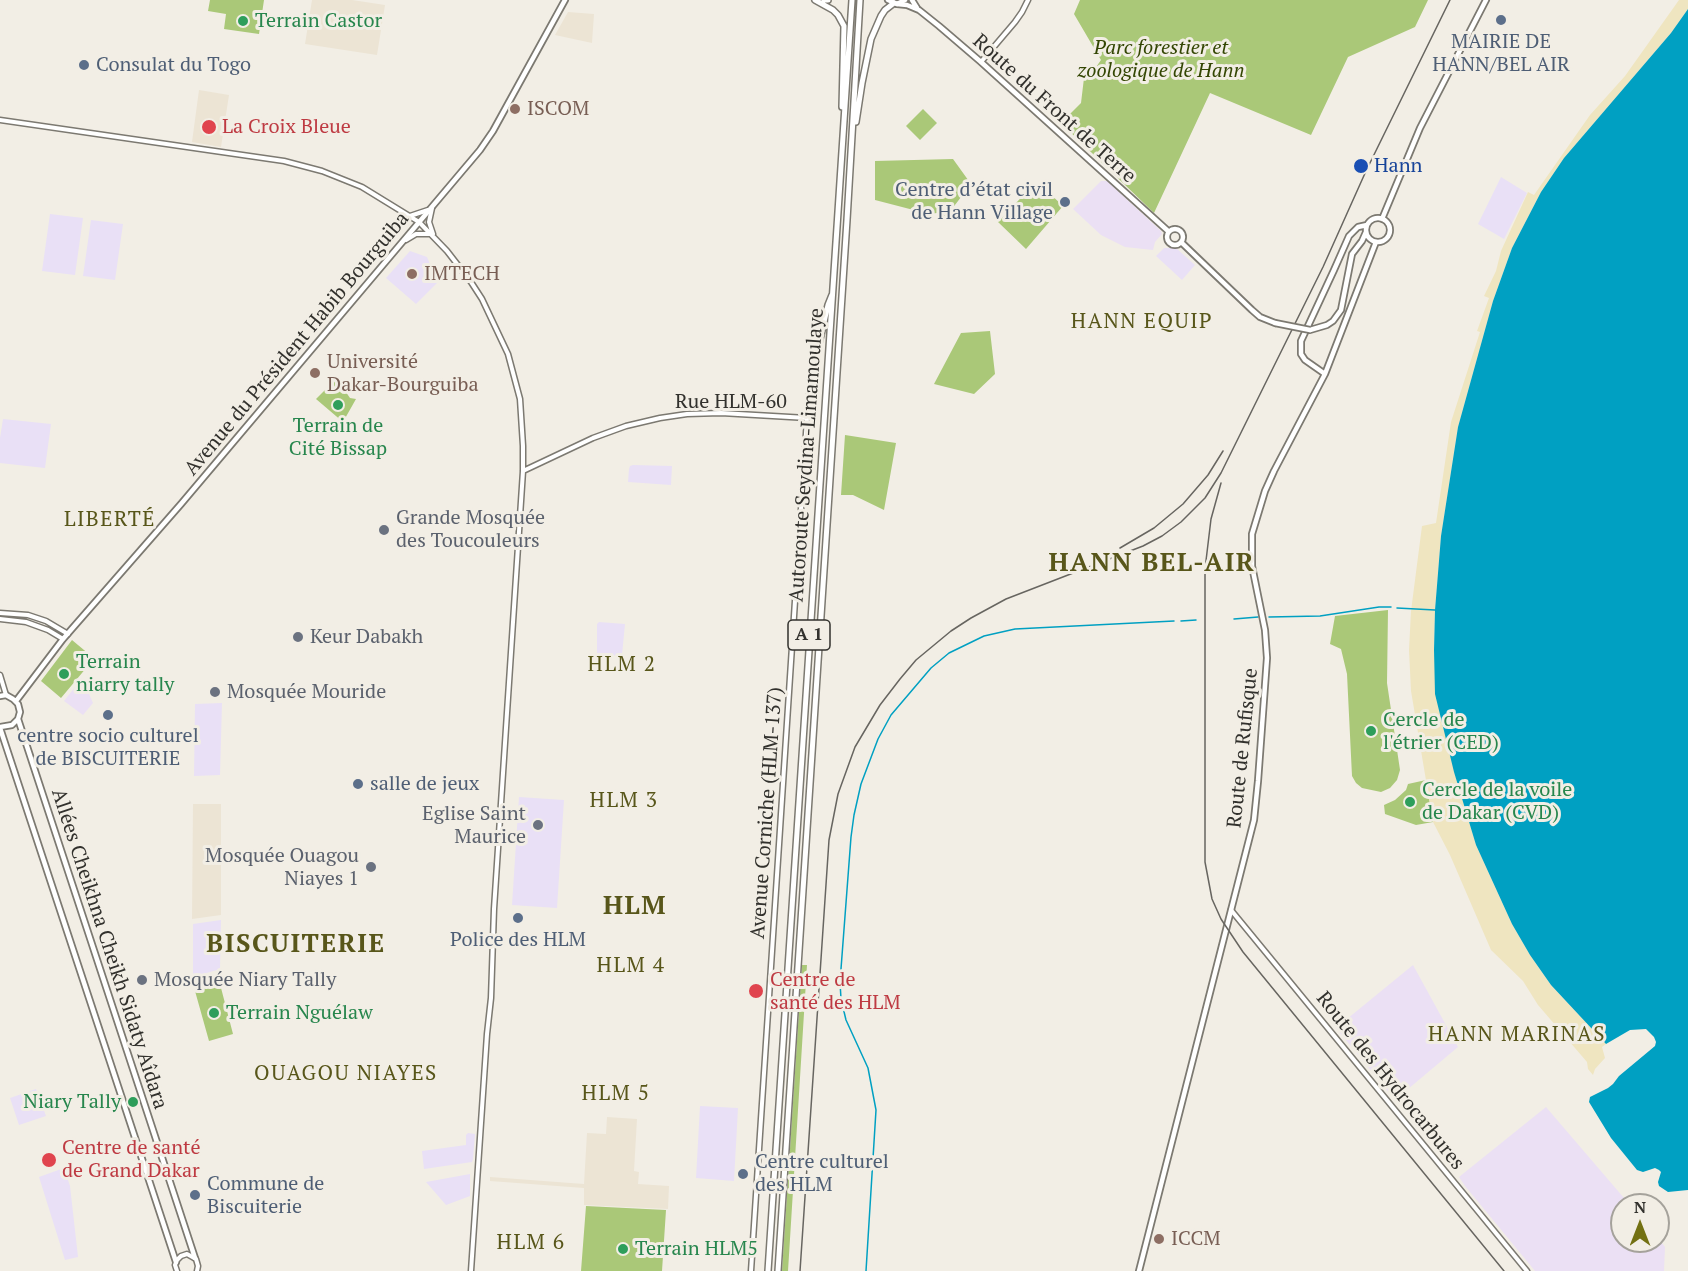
<!DOCTYPE html>
<meta charset="utf-8">
<style>
body{margin:0}
#map{position:relative;width:1688px;height:1271px;overflow:hidden;background:#f2eee5;font-family:"PT Serif",serif}
canvas{display:block}
.north{position:absolute;left:1610px;top:1193px;width:60px;height:60px;box-sizing:border-box;background:#f2eee5;border:2px solid #a5a29b;border-radius:50%;rotate:0deg;font-size:16px;font-weight:700;line-height:24px;text-align:center;color:#32312d}
.north::after{content:'';display:block;margin:auto;width:21px;height:27px;background:#737113;clip-path:polygon(50% 0,100% 100%,50% 72%,0 100%)}
</style>
<div id="map">
<canvas width="1688" height="1271"></canvas>
<div class="north">N</div>
</div>
<script>
const c = document.querySelector('canvas').getContext('2d');
c.lineJoin = 'round';
function fill(path, color) { c.fillStyle = color; c.fill(path, 'evenodd'); }
const poly = rows => new Path2D(rows.map(r => 'M' + r).join(''));
function strokePath(path, color, width, dash) { c.strokeStyle = color; c.lineWidth = width; c.lineCap = dash ? 'butt' : 'round'; c.setLineDash(dash || []); c.stroke(path); }
function label(font, color, halo, rows, align = 'center') {
  c.font = font + ' "PT Serif",serif'; c.lineWidth = 6; c.setLineDash([]); c.textBaseline = 'middle'; c.strokeStyle = halo; c.fillStyle = color; for (const [text, x, y, turn = 0] of rows) {
    c.save(); c.translate(x, y); c.rotate((+turn || 0) * Math.PI / 180); c.textAlign = isNaN(turn) ? turn : align; if (halo) c.strokeText(text, 0, 0); c.fillText(text, 0, 0); c.restore();
  }
}
const built = poly([
 [312,0,352,0,385,5,377,55,305,44],
 [568,12,594,14,592,43,555,35],
 [199,90,229,95,221,147,192,142],
 [193,804,221,804,221,915,192,919],
 [607,1117,637,1119,634,1171,639,1172,638,1184,669,1186,668,1209,584,1205,584,1188,490,1181,490,1177,584,1184,587,1133,606,1134]
]);
const industrial = poly([
 [1101,181,1107,181,1161,231,1162,234,1155,242,1153,250,1125,247,1101,235,1073,209],
 [82,678,93,703,83,715,64,701],
 [1413,965,1458,1047,1395,1100,1336,1028],
 [1546,1107,1630,1205,1622,1205,1622,1241,1658,1241,1658,1238,1665,1247,1664,1271,1535,1271,1465,1186,1459,1177]
]);
const education = poly([
 [1501,177,1527,193,1504,239,1478,224],
 [50,214,83,218,75,275,42,271],
 [91,220,123,224,115,280,83,276],
 [1164,248,1176,248,1195,265,1182,280,1156,256],
 [410,251,427,257,432,269,431,271,440,280,416,304,386,278],
 [3,419,51,424,45,468,0,463,0,438],
 [633,465,672,466,671,485,628,482,629,469,630,466],
 [599,622,625,624,622,655,620,656,597,654,597,624],
 [222,703,220,775,194,776,195,704],
 [519,797,564,800,557,908,512,905],
 [221,920,220,969,193,977,193,924],
 [36,1089,46,1116,19,1125,10,1098],
 [700,1106,738,1108,734,1181,696,1178],
 [468,1133,475,1134,473,1159,472,1162,424,1169,422,1151,466,1145,466,1135],
 [64,1168,70,1186,78,1257,65,1260,39,1177],
 [470,1174,470,1196,446,1205,426,1182]
]);
const green = poly([
 [210,0,264,0,259,34,224,29,226,14,208,11],
 [1080,0,1428,0,1415,27,1348,57,1311,135,1210,93,1154,213,1061,123,1081,103,1084,78,1094,70,1101,60,1074,14],
 [923,109,937,123,920,140,906,126],
 [953,159,971,184,945,218,937,213,929,214,875,200,875,161],
 [1034,184,1044,194,1047,191,1063,206,1026,249,998,222],
 [990,331,995,374,974,394,934,384,961,333],
 [340,380,339,382,350,398,356,399,343,422,316,399,333,382],
 [845,435,896,443,884,510,853,495,841,495],
 [1388,610,1387,683,1400,770,1397,780,1390,788,1381,792,1362,788,1356,783,1352,776,1347,674,1341,649,1330,644,1335,616],
 [72,640,96,660,87,667,61,698,41,681],
 [1426,780,1433,822,1416,825,1385,814,1384,805,1395,800,1406,790,1408,784],
 [802,965,807,965,788,1271,782,1271],
 [220,984,233,1034,209,1041,195,991],
 [586,1206,666,1210,662,1271,581,1271]
]);
const sand = poly([
 [1679,0,1688,0,1688,9,1671,33,1564,158,1541,192,1512,248,1493,301,1458,427,1441,536,1435,610,1434,650,1455,774,1476,845,1512,924,1530,955,1551,985,1606,1044,1602,1047,1605,1058,1595,1069,1593,1075,1588,1069,1587,1062,1538,1005,1523,981,1491,950,1450,855,1433,822,1411,691,1409,650,1411,611,1422,526,1436,523,1451,422,1480,332,1477,331,1489,298,1484,296,1496,271,1501,251,1528,192,1534,195,1590,115,1625,76]
]);
const water = poly([
 [1688,9,1688,1190,1668,1192,1659,1186,1658,1182,1661,1172,1659,1170,1655,1168,1643,1172,1637,1170,1611,1138,1589,1102,1590,1097,1608,1088,1613,1084,1619,1076,1655,1046,1656,1042,1654,1037,1646,1029,1630,1030,1606,1044,1551,985,1530,955,1512,924,1476,845,1454,772,1435,694,1434,650,1435,610,1441,536,1458,427,1493,301,1512,248,1541,192,1564,158,1671,33]
]);
const stream = poly([
 [1397,608,1435,610],
 [1269,617,1320,616,1379,607,1391,607],
 [1234,619,1258,617],
 [1181,621,1196,620],
 [866,1271,876,1110,868,1068,846,1020,841,999,840,982,851,837,854,815,861,784,878,739,891,715,931,668,949,653,984,636,1015,629,1174,621]
]);
const tertiary = poly([
 [981,62,1015,22,1022,12,1028,0],
 [0,120,284,161,322,171,362,187,419,222,447,251,471,282,482,299,508,354,520,399,523,446,523,471,494,909,491,998,487,1034,471,1271],
 [432,208,429,222,433,234],
 [410,216,428,210],
 [406,240,416,234,430,234],
 [523,471,593,438,626,426,660,418,687,414,721,413,807,418,751,1271],
 [0,613,28,615,46,621,68,634],
 [0,619,26,622,48,630,63,639],
 [0,675,6,695],
 [1231,910,1527,1271],
 [177,1271,175,1265,177,1260,181,1256,187,1254,196,1259,198,1266,197,1271]
]);
const secondary = poly([
 [912,0,917,8],
 [897,4,907,5,919,10,939,26,981,62,1168,231],
 '1366 230a12 12 0 1 1 24 0a12 12 0 1 1-24 0Z',
 [1382,219,1420,128,1486,0],
 '1167 237a8 8 0 1 1 16 0a8 8 0 1 1-16 0Z',
 [1181,242,1252,310,1260,317,1275,323],
 [1310,330,1327,325,1333,321,1341,310,1352,254,1362,241,1366,232],
 [1325,374,1305,360,1301,354,1301,341,1334,270,1349,236,1358,227,1367,225],
 [0,696,6,695,13,699,18,704,20,712,18,719,12,725,0,727],
 [16,701,63,639,181,504,480,150,493,131,565,0],
 [18,719,195,1258],
 [0,728,176,1262],
 [1139,1271,1254,820,1258,781,1267,658,1265,630,1252,566,1252,534,1265,491,1274,471,1325,374,1376,242]
]);
const primary = poly([
 [888,0,897,4,905,0]
]);
const motorway = poly([
 [815,0,833,10,838,15,844,26,842,107],
 [824,0,828,0],
 [856,122,862,83,871,39,881,16,885,10,894,3],
 [807,418,811,377,828,305,832,295],
 [768,1271,852,0],
 [778,1271,847,220,860,0]
]);
const rail = poly([
 [1221,483,1211,519,1205,569,1205,862,1212,899,1221,919,1243,952,1504,1271],
 [1120,548,1154,528,1183,504,1208,475,1223,451],
 [800,1271,829,840,838,794,855,747,880,705,900,679,916,660,951,631,971,618,1006,599,1143,546,1162,536,1181,522,1205,498,1221,473,1323,267,1366,171,1450,0]
]);
const secondaryBridge = poly([
 [1275,323,1310,330]
]);
const markers = [
 [1501,20,6,"#5c6f8a"],
 [243,21,6,"#2e9e5b"],
 [84,65,6,"#5c6f8a"],
 [515,109,6,"#8d6e63"],
 [209,127,8,"#e0444e"],
 [1361,166,8,"#1a4fb4"],
 [1065,202,6,"#5c6f8a"],
 [412,274,6,"#8d6e63"],
 [315,373,6,"#8d6e63"],
 [338,405,6,"#2e9e5b"],
 [384,530,6,"#6b7280"],
 [298,637,6,"#6b7280"],
 [64,674,6,"#2e9e5b"],
 [215,692,6,"#6b7280"],
 [108,715,6,"#5c6f8a"],
 [1371,731,6,"#2e9e5b"],
 [358,784,6,"#5c6f8a"],
 [1410,802,6,"#2e9e5b"],
 [538,825,6,"#6b7280"],
 [371,867,6,"#6b7280"],
 [518,918,6,"#5c6f8a"],
 [142,980,6,"#6b7280"],
 [756,991,8,"#e0444e"],
 [214,1013,6,"#2e9e5b"],
 [133,1102,6,"#2e9e5b"],
 [49,1160,8,"#e0444e"],
 [743,1174,6,"#5c6f8a"],
 [195,1195,6,"#5c6f8a"],
 [1159,1239,6,"#8d6e63"],
 [623,1249,6,"#2e9e5b"]
];
const shields = [
 [809,635,42]
];
const shieldNames = [
 ["A 1",809,635]
];
const leisureNames = [
 ["Terrain Castor",255,21],
 ["Terrain de",338,426,"center"],
 ["Cité Bissap",338,449,"center"],
 ["Terrain",76,662],
 ["niarry tally",76,685],
 ["Cercle de",1383,720],
 ["l'étrier (CED)",1383,743],
 ["Cercle de la voile",1422,790],
 ["de Dakar (CVD)",1422,813],
 ["Terrain Nguélaw",226,1013],
 ["Niary Tally",121,1102,"right"],
 ["Terrain HLM5",635,1249]
];
const serviceNames = [
 ["MAIRIE DE",1501,42,"center"],
 ["HANN/BEL AIR",1501,65,"center"],
 ["Consulat du Togo",96,65],
 ["Centre d’état civil",1053,190,"right"],
 ["de Hann Village",1053,213,"right"],
 ["centre socio culturel",108,736,"center"],
 ["de BISCUITERIE",108,759,"center"],
 ["salle de jeux",370,784],
 ["Police des HLM",518,940,"center"],
 ["Centre culturel",755,1162],
 ["des HLM",755,1185],
 ["Commune de",207,1184],
 ["Biscuiterie",207,1207]
];
const parkNames = [
 ["Parc forestier et",1161,48],
 ["zoologique de Hann",1161,71]
];
const educationNames = [
 ["ISCOM",527,109],
 ["IMTECH",424,274],
 ["Université",327,362],
 ["Dakar-Bourguiba",327,385],
 ["ICCM",1171,1239]
];
const streetNames = [
 ["Route du Front de Terre",1054,109,42],
 ["Avenue du Président Habib Bourguiba",297,344,-50],
 ["Rue HLM-60",731,402],
 ["Autoroute Seydina-Limamoulaye",807,455,-86],
 ["Route de Rufisque",1243,748,-84],
 ["Avenue Corniche (HLM-137)",767,813,-86],
 ["Allées Cheikhna Cheikh Sidaty Aîdara",109,949,72],
 ["Route des Hydrocarbures",1390,1081,51]
];
const healthNames = [
 ["La Croix Bleue",222,127],
 ["Centre de",770,980],
 ["santé des HLM",770,1003],
 ["Centre de santé",62,1148],
 ["de Grand Dakar",62,1171]
];
const transitNames = [
 ["Hann",1374,166]
];
const worshipNames = [
 ["Grande Mosquée",396,518],
 ["des Toucouleurs",396,541],
 ["Keur Dabakh",310,637],
 ["Mosquée Mouride",227,692],
 ["Eglise Saint",526,814,"right"],
 ["Maurice",526,837,"right"],
 ["Mosquée Ouagou",359,856,"right"],
 ["Niayes 1",359,879,"right"],
 ["Mosquée Niary Tally",154,980]
];
const neighbourhoodNames = [
 ["HANN EQUIP",1142,322],
 ["LIBERTÉ",110,520],
 ["HLM 2",622,665],
 ["HLM 3",624,801],
 ["HLM 4",631,966],
 ["HANN MARINAS",1517,1035],
 ["OUAGOU NIAYES",346,1074],
 ["HLM 5",616,1094],
 ["HLM 6",531,1243]
];
const districtNames = [
 ["HANN BEL-AIR",1152,564],
 ["HLM",635,907],
 ["BISCUITERIE",296,945]
];
fill(built, '#ece4d4');
fill(industrial, '#ebe0f4');
fill(education, '#e9e0f6');
fill(green, '#aac878');
fill(sand, '#efe5c0');
fill(water, '#00a0c2');
strokePath(stream, '#00a0c2', 1.5);
strokePath(tertiary, '#7c7971', 7);
strokePath(secondary, '#7c7971', 8);
strokePath(primary, '#7c7971', 8);
strokePath(motorway, '#7c7971', 8);
strokePath(tertiary, '#fff', 4);
strokePath(secondary, '#fff', 4.5);
strokePath(primary, '#fff', 4.5);
strokePath(motorway, '#fff', 5);
strokePath(rail, '#676560', 1.5);
strokePath(secondaryBridge, '#7c7971', 8, []);
strokePath(secondaryBridge, '#fff', 4.5);
for (const [x, y, r, color] of markers) { const dot = new Path2D(); dot.arc(x, y, r, 0, 2 * Math.PI); c.fillStyle = color; c.fill(dot); strokePath(dot, '#f2eee5', 2); }
for (const [x, y, w] of shields) { const box = new Path2D(); box.roundRect(x - w / 2, y - 15, w, 30, 4.5); c.fillStyle = '#f2eee5'; c.fill(box); strokePath(box, '#32312d', 1.5); }
label('bold 18px', '#32312d', null, shieldNames);
label('20px', '#27864d', '#f2eee5', leisureNames, 'left');
label('20px', '#4e5e75', '#f2eee5', serviceNames, 'left');
label('italic 20px', '#334603', '#f2eee5', parkNames);
label('20px', '#785e54', '#f2eee5', educationNames, 'left');
label('20px', '#32312d', '#f2eee5', streetNames);
label('20px', '#be3a42', '#f2eee5', healthNames, 'left');
label('20px', '#164399', '#f2eee5', transitNames, 'left');
label('20px', '#5b616d', '#f2eee5', worshipNames, 'left');
c.letterSpacing = '1.5px';
label('21px', '#58561a', '#f2eee5', neighbourhoodNames);
c.letterSpacing = '0px';
c.letterSpacing = '1.5px';
label('bold 26px', '#58561a', '#f2eee5', districtNames);
c.letterSpacing = '0px';
</script>
